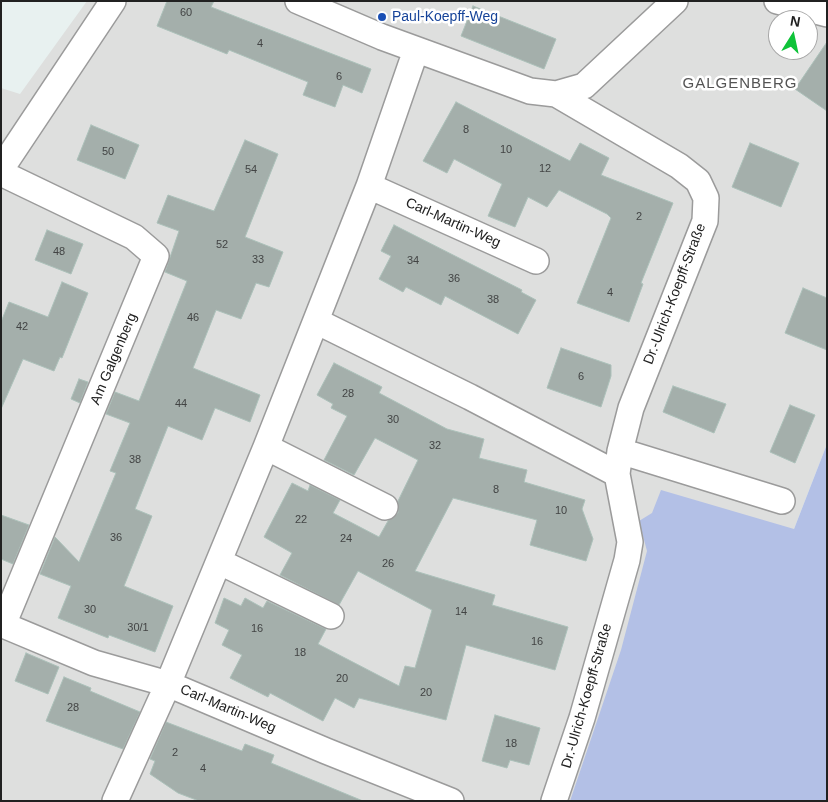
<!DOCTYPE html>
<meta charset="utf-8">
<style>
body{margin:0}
#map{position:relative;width:828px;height:802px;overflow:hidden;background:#e8f1f0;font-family:Arial,sans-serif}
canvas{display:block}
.frame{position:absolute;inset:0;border:2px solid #212121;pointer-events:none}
.north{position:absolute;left:768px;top:10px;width:50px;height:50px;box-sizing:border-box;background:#fff;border:1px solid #a6a6a6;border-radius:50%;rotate:10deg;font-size:14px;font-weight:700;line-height:20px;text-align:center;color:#212121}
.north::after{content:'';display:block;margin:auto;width:18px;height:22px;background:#0fc339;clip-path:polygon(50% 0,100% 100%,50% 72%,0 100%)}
</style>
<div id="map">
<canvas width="828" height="802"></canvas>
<div class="frame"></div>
<div class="north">N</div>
</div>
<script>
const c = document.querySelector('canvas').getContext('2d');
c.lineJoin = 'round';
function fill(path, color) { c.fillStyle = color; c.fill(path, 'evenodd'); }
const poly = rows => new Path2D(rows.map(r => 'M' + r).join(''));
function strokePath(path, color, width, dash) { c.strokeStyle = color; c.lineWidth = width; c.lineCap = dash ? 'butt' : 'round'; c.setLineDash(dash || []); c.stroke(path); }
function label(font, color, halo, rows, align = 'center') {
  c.font = font + ' Arial,sans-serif'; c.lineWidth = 5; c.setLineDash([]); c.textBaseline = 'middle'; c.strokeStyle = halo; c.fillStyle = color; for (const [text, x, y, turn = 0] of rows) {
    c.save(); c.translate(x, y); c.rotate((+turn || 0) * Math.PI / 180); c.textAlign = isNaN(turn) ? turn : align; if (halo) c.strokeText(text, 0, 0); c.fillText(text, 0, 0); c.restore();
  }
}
const residential = poly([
 [87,1,827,1,827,444,794,529,710,801,1,801,1,88,20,94],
 [778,20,808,20,808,50,778,50]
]);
const grass = poly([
 [827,444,827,801,570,801,621,650,647,551,639,521,652,513,661,490,794,529]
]);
const building = poly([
 [167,1,214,1,211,7,371,69,362,93,343,85,335,107,303,95,308,82,229,50,227,54,157,26,167,1],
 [473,6,556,39,544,69,461,36,473,6],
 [827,42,827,111,795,89,827,42],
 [456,102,570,161,580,143,609,158,601,175,673,203,641,283,643,284,629,322,577,303,611,218,607,214,559,190,547,207,528,197,515,227,488,216,502,184,454,159,447,173,423,161,456,102],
 [91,125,139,145,125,179,77,160,91,125],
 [245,140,278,154,245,237,283,252,269,287,256,283,241,319,216,310,193,368,260,395,250,422,215,408,202,440,168,426,135,509,152,516,124,586,173,606,155,652,109,635,108,638,58,618,71,586,40,574,55,537,79,562,116,473,110,471,130,423,106,414,115,392,139,401,187,281,165,272,179,231,157,223,168,195,214,211,245,140],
 [750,143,799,163,781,207,732,187,750,143],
 [394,225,522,290,521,292,536,300,518,334,445,296,441,305,406,287,403,292,379,279,391,256,381,251,394,225],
 [47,230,83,244,71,274,35,260,47,230],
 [62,282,88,293,62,358,60,357,54,371,23,359,1,409,1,322,9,302,48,317,62,282],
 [803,288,827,298,827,350,785,333,803,288],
 [561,348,611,365,611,376,601,407,547,388,561,348],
 [334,363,382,387,379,393,447,429,484,439,479,458,527,470,524,482,585,500,582,509,593,539,586,561,530,545,537,520,453,498,415,571,495,595,492,605,568,627,555,670,466,645,446,720,359,698,354,708,335,698,323,721,270,693,268,697,230,678,242,655,222,645,229,630,215,623,224,598,241,606,245,598,263,608,267,601,326,629,318,644,399,686,405,666,415,668,432,610,358,571,339,605,280,575,292,553,264,537,292,483,308,491,310,485,340,500,333,513,379,537,388,521,398,513,398,501,418,460,375,438,354,475,324,460,347,416,331,408,333,404,317,395,334,363],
 [79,379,88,382,80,403,71,399,79,379],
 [673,386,726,404,714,433,663,412,673,386],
 [790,405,815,415,795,463,770,452,790,405],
 [1,515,29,525,13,564,1,559,1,515],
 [26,653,59,667,48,694,15,681,26,653],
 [64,677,91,688,90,691,140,712,123,749,46,721,64,677],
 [495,715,540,728,529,765,510,760,507,768,482,761,495,715],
 [166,722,242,751,245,744,274,755,271,763,363,801,199,801,178,793,150,774,155,761,150,759,166,722]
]);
const minor = poly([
 [298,1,382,37,530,91,556,94,584,86,675,1],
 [777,1,827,14],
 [1,169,113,1],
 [1,173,134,237,156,256,3,625],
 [369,186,536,261],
 [316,321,470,397,617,474],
 [266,447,385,507],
 [620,451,782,501],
 [220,562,331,616],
 [1,624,94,663,168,684,326,751,451,801],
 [115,801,168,684,266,447,369,186,416,50],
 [554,801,582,718,627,560,630,542,617,474,620,451,631,408,705,221,706,198,698,181,679,166,556,94]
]);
const markers = [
 [382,17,5,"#1a4fb4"]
];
const numberNames = [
 ["60",186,13],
 ["4",260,44],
 ["6",339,77],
 ["8",466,130],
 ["10",506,150],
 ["50",108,152],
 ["12",545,169],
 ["54",251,170],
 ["2",639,217],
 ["52",222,245],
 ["48",59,252],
 ["33",258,260],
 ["34",413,261],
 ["36",454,279],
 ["4",610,293],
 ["38",493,300],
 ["46",193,318],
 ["42",22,327],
 ["6",581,377],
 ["28",348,394],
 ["44",181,404],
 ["30",393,420],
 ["32",435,446],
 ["38",135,460],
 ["8",496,490],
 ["10",561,511],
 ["22",301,520],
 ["36",116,538],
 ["24",346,539],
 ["26",388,564],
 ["30",90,610],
 ["14",461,612],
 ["30/1",138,628],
 ["16",257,629],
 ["16",537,642],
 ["18",300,653],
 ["20",342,679],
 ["20",426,693],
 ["28",73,708],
 ["18",511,744],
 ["2",175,753],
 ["4",203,769]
];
const transitNames = [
 ["Paul-Koepff-Weg",392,17]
];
const streetNames = [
 ["Carl-Martin-Weg",453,223,24],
 ["Dr.-Ulrich-Koepff-Straße",675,294,-69],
 ["Am Galgenberg",114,359,-67],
 ["Dr.-Ulrich-Koepff-Straße",587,696,-74],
 ["Carl-Martin-Weg",228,709,23]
];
const neighbourhoodNames = [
 ["GALGENBERG",740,84]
];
fill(residential, '#dedfde');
fill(grass, '#b3c0e6');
fill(building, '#a4afab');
strokePath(building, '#acc1ba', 1);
strokePath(minor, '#9b9b9b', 28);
strokePath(minor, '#fff', 25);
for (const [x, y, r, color] of markers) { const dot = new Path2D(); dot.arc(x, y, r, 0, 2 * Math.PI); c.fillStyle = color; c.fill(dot); strokePath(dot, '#fff', 2); }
label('11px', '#424444', null, numberNames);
label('14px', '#164399', '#fff', transitNames, 'left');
label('14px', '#212121', '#fff', streetNames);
c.letterSpacing = '1px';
label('15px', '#545454', '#fff', neighbourhoodNames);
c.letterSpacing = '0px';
</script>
